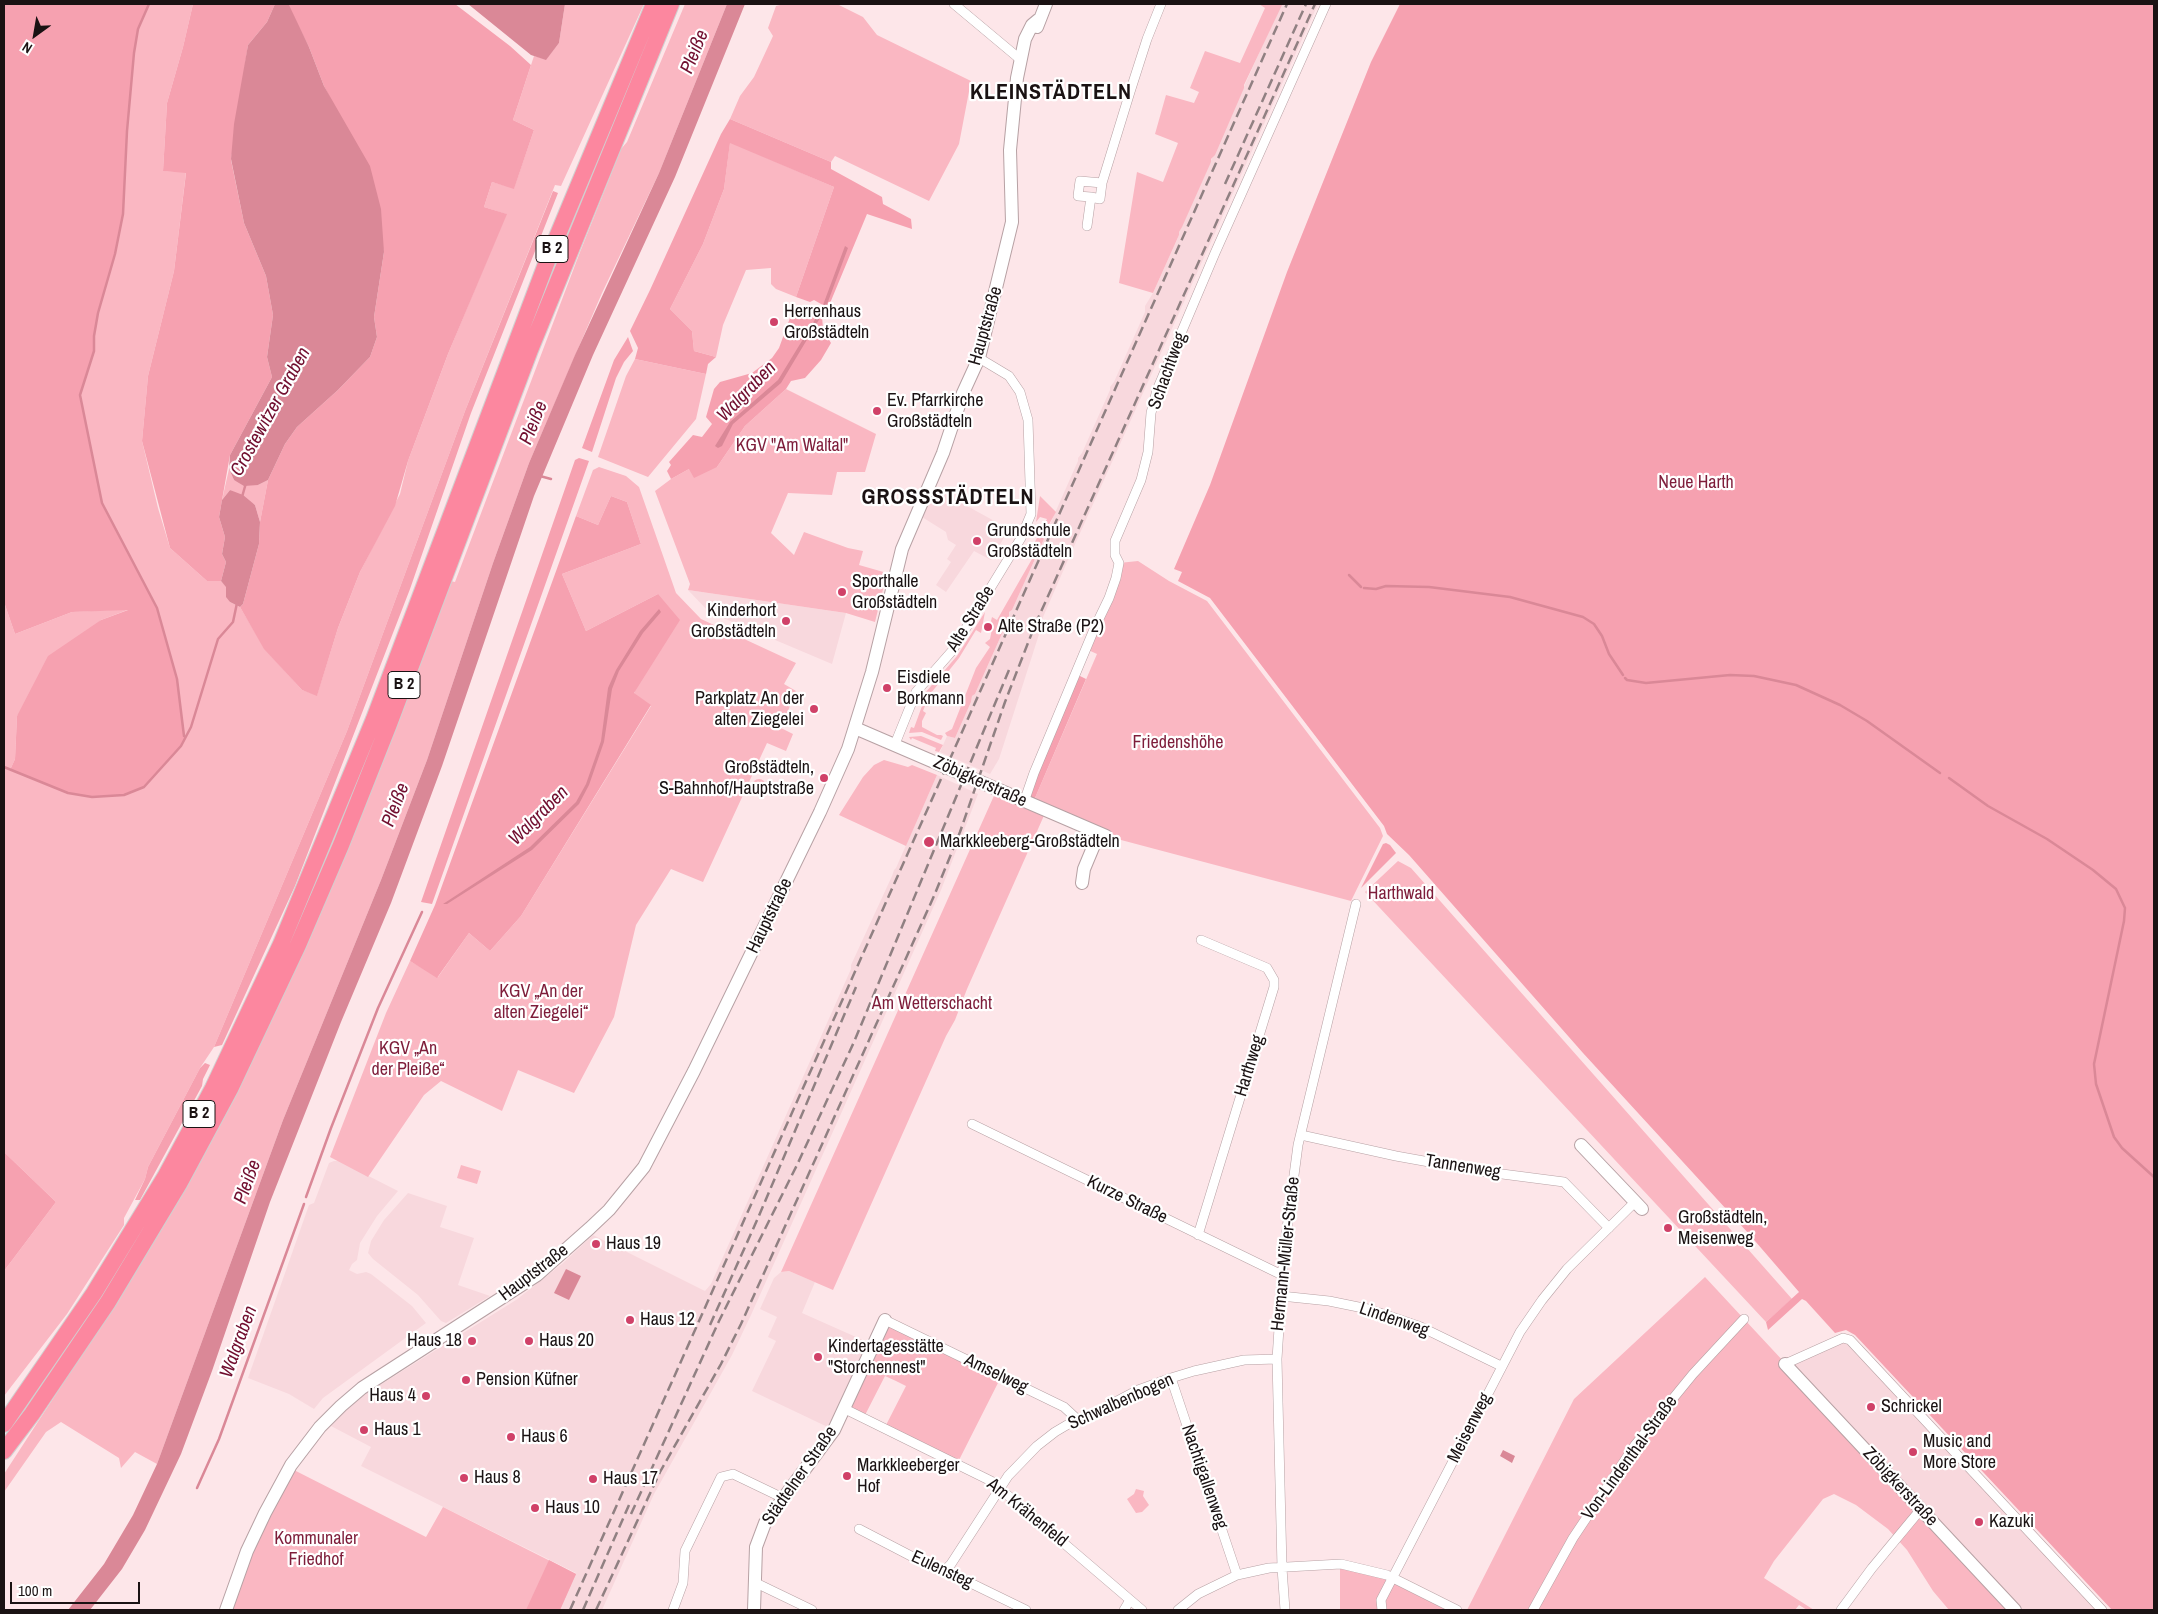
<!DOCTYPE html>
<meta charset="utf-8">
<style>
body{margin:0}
#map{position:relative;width:2158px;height:1614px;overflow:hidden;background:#fde6e9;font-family:"Archivo Narrow",sans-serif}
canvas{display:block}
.frame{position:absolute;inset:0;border:5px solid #1a1213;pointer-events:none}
.north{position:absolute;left:10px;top:10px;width:50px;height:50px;-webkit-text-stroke:4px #fff;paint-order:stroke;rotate:212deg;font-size:14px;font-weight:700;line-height:20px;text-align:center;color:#1a1213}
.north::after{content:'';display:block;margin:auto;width:18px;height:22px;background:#1a1213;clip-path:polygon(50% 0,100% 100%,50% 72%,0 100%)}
.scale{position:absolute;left:10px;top:1582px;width:130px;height:22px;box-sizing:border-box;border:2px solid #1a1213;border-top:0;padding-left:6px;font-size:15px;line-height:18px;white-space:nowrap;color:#1a1213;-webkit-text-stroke:4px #fff;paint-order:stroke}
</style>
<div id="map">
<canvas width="2158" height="1614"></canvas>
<div class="frame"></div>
<div class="north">N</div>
<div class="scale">100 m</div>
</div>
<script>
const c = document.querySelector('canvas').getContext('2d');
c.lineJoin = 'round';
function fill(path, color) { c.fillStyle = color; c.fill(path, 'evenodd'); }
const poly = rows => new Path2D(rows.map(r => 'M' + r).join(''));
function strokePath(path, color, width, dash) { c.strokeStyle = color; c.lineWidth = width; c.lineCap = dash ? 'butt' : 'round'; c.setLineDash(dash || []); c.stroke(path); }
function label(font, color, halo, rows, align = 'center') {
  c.font = font + ' "Archivo Narrow",sans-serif'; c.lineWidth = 4.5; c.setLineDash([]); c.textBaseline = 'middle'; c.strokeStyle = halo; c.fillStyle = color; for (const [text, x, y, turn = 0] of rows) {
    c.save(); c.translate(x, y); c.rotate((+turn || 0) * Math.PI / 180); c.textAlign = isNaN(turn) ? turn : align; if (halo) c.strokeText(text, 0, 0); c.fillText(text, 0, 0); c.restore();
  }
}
const built = poly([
 [1281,4,1318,4,1067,562,1040,624,1042,625,999,759,990,774,940,752,947,736,955,738,971,702,972,696,975,694,1009,618,1009,612,1012,610,1044,539,1043,536,1047,531,1078,461,1078,458,1082,453,1110,390,1110,387,1114,382,1145,312,1145,306,1153,293,1179,235,1179,232],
 [936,489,1009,529,991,560,974,551,946,592,936,585,951,562,947,559,956,545,948,540,946,532,922,517],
 [688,590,846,613,832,664,709,612],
 [937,775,978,794,941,890,751,1315,732,1355,654,1494,602,1610,560,1610,576,1573,361,1466,371,1447,331,1426,356,1400,516,1300,562,1264,593,1235,705,1291,711,1284,851,969,851,965,892,876,894,870,896,868],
 [334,1161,339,1161,398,1191,377,1216,360,1243,357,1260,352,1264,349,1270,357,1274,366,1272,371,1274,412,1306,426,1323,323,1398,314,1409,289,1394,248,1378,309,1205,314,1203,329,1163],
 [408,1193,447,1206,440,1227,474,1238,458,1285,490,1296,446,1323,441,1321,418,1295,373,1259,368,1253,371,1241,384,1220],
 [789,1271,815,1282,802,1313,874,1345,834,1430,752,1391,776,1341,768,1337,777,1317,760,1309,774,1278,781,1272],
 [1843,1338,2102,1610,2015,1610,1785,1364]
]);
const green = poly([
 [149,4,193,4,183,47,167,103,163,171,186,172,174,271,148,376,142,441,158,508,170,548,207,581,221,581,226,586,230,602,240,607,265,649,302,690,317,695,338,628,360,572,400,494,408,461,448,354,506,214,484,207,492,182,514,188,534,130,513,120,534,56,546,59,559,43,565,4,644,4,561,186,555,185,465,411,347,731,214,1047,200,1068,148,1167,145,1179,124,1218,124,1225,67,1314,4,1396,4,1271,56,1202,4,1152,4,602,15,634,72,612,130,609,101,620,17,716,15,759,10,770,68,793,92,797,124,795,182,714,177,679,157,608,102,503,80,395,94,351,94,336,98,313,115,254,123,214,127,131,134,53,138,29],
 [685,4,727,4,659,173,602,293,529,463,493,563,427,760,381,880,283,1120,157,1464,135,1452,121,1468,119,1458,61,1422,46,1432,4,1492,4,1474,82,1354,182,1192,450,581,455,582,580,252,621,149,627,142],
 [784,4,837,4,863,17,877,35,971,81,959,144,929,201,835,156,831,162,730,119,740,96,754,77,773,36,768,28,776,6],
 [1259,4,1282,5,1244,85,1244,88,1215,155,1211,159,1211,162,1182,227,1179,232,1179,235,1153,293,1119,283,1137,172,1163,182,1178,143,1155,134,1166,95,1194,103,1199,92,1190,88,1205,51,1240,63,1265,8],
 [730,142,834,187,796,297,776,289,771,284,771,268,746,270,723,325,716,357,694,351,692,331,670,309,703,244,724,189],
 [635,359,706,374,696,419,648,477,598,457,626,376],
 [786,389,876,434,865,472,837,472,832,495,788,493,771,533,794,555,804,532,848,548,863,551,859,565,887,573,875,622,846,613,688,590,690,584,655,491,671,479,689,469,717,467,745,426],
 [599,467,626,476,639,487,676,593,701,619,796,663,784,684,796,691,781,728,793,734,786,751,767,743,703,882,671,869,636,925,614,1017,574,1093,518,1070,502,1111,441,1081,424,1095,368,1177,330,1157,386,1013,410,961,438,977,469,933,490,951,521,916,651,706,634,694,658,594,586,631,562,574,641,544,627,502,611,496,598,525,576,516,593,470],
 [229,469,234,480,258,485,268,480,260,522,255,505,230,490,222,500],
 [1040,496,1056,512,1043,535,1044,539,1012,610,1009,612,1009,618,975,694,972,696,971,702,955,738,947,736,945,733,952,729,976,668,990,647,985,643,990,639,993,624,991,621,992,617,997,620,1032,559,1029,553,1047,519,1040,517,1036,522],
 [1138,561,1169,581,1207,601,1380,828,1383,836,1351,901,1106,836,1046,811,967,989,955,1020,946,1036,833,1290,789,1271,781,1272,997,789,1032,805,1097,654,1086,649,1119,563],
 [985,612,981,633,976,630,959,658,931,693,935,696,932,698,925,693,957,656],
 [921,700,929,707,925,706,923,711,926,713,922,721,922,727,937,735,941,735,943,736,941,740,922,732,909,733,911,727,914,728,922,706,919,704],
 [921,736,943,745,939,752,935,751,936,748,912,738,911,740,909,737],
 [884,760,908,767,912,765,937,775,906,846,839,815,863,777,874,765],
 '752 786a7 7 0 1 1 14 0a7 7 0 1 1-14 0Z',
 [1398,861,1411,868,1792,1299,1766,1322,1365,892],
 [461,1165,481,1171,477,1184,457,1178],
 [1705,1277,1744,1319,2015,1610,1949,1610,1933,1591,1907,1550,1888,1529,1856,1505,1834,1494,1823,1499,1774,1561,1764,1578,1814,1610,1807,1610,1799,1605,1795,1610,1467,1610,1574,1399],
 [885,1320,1001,1377,957,1464,884,1429,906,1386,896,1381,885,1376,863,1419,845,1409],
 [290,1468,426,1537,443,1507,576,1574,560,1610,228,1610],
 [1136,1489,1144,1491,1143,1496,1149,1505,1142,1512,1136,1513,1127,1499,1134,1494],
 [1340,1565,1387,1575,1457,1610,1340,1610]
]);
const forest = poly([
 [4,4,149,4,138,29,134,53,127,131,123,214,115,254,98,313,94,336,94,351,80,395,102,503,157,608,177,679,185,737,181,746,144,787,124,795,92,797,68,793,10,770,15,759,17,716,48,656,101,620,128,610,72,612,15,634,4,602],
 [193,4,275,4,267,22,248,45,231,160,244,223,266,276,273,315,267,357,272,377,230,455,219,517,225,537,222,554,226,562,221,581,207,581,170,548,142,441,148,376,174,271,186,173,163,171,167,103,183,47],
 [287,4,455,4,510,46,531,65,513,120,534,130,514,189,492,182,484,207,507,214,448,354,408,461,395,506,360,572,338,628,317,696,302,690,264,649,240,607,243,604,259,544,260,522,268,480,285,444,297,427,338,390,370,357,377,337,374,317,384,252,340,118,324,86,309,47],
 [1400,4,2154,4,2154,1610,2112,1610,1855,1335,1846,1330,1835,1333,1806,1301,1802,1299,1768,1330,1766,1322,1799,1292,1749,1234,1583,1053,1409,855,1387,834,1384,826,1210,598,1178,581,1182,572,1174,569,1210,485,1287,272,1371,62],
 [730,119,831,162,831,169,882,197,883,204,911,219,912,229,867,214,828,308,814,300,810,302,796,297,834,187,730,143,724,189,703,244,670,309,692,331,694,351,716,357,708,364,706,374,635,359,638,348,630,331,650,290,721,134],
 [553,191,558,193,471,413,410,589,295,886,222,1045,214,1047,347,731,465,411],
 [803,306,822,315,823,330,831,343,821,360,805,378,791,381,786,389,745,426,717,467,694,478,689,469,671,479,667,471,671,465,669,462,693,435,702,437,712,424,706,417,714,389,720,382,752,373,772,358,779,348,790,318,797,317],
 [628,337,633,351,624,362,616,378,592,452,582,448,614,360],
 [579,458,589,461,432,904,421,902,575,460],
 [611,496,627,502,641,544,562,574,586,631,658,594,680,620,634,693,651,705,521,916,490,951,469,933,437,978,410,961,435,905,576,516,598,525],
 [1076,674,1086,679,1032,805,1024,802],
 [1386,843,1390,845,1396,853,1361,888,1383,844],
 [205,1063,210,1065,203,1079,202,1086,140,1200,135,1200,145,1179,148,1167,200,1068],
 [4,1152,56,1202,4,1271],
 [549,1560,576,1574,560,1610,526,1610]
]);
const water = poly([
 [275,4,289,5,309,47,324,86,370,166,381,209,384,252,374,317,377,337,370,357,338,390,297,427,285,444,268,480,258,485,244,486,234,480,229,469,230,455,272,377,267,357,273,315,266,276,244,223,231,159,234,124,248,45,267,22],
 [468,4,565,4,559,43,546,60,531,55],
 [727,4,745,4,675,177,593,355,534,496,442,766,391,903,341,1022,270,1202,212,1371,181,1454,145,1530,122,1569,90,1610,68,1610,104,1564,133,1515,157,1464,283,1120,381,880,427,760,493,563,529,463,575,355,659,173],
 [845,246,848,248,826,307,823,305],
 [819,313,822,315,820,318,781,383,733,424,722,446,718,448,715,446,730,422,778,380],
 [230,490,243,495,255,505,260,522,259,544,243,604,240,607,230,602,226,597,226,587,221,581,226,562,222,554,225,537,219,517,222,500],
 [659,609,661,612,643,633,619,671,612,689,604,742,589,785,579,804,532,850,447,904,443,904,530,847,576,802,586,784,601,741,608,688,616,670,640,631],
 [566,1269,581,1276,569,1300,554,1293],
 [1503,1450,1515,1456,1512,1463,1500,1456]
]);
const stream = poly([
 [149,4,138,29,134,53,127,131,123,214,115,254,98,313,94,336,94,351,80,395,102,503,157,608,177,679,184,736],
 [820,315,825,305],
 [540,476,551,479],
 [242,497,246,483],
 [1349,575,1361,587],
 [1364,588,1376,589,1386,586,1429,587,1510,597,1583,617,1594,624,1602,636,1609,654,1623,675],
 [1625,678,1627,680,1646,683,1730,675,1754,676,1796,685,1840,705,1867,721,1940,773],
 [4,767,68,793,92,797,124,795,144,787,181,746,191,727,218,639,233,622,237,603],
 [1949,778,1988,806,2047,839,2093,870,2116,889,2125,908,2124,921,2094,1064,2096,1084,2114,1137,2122,1148,2154,1177],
 [306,1197,331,1128,378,1008,422,912],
 [197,1488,219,1439,304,1204]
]);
const street = poly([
 [954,4,1021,60],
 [1091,197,1078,196,1080,181,1102,183],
 [1087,226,1091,197,1100,199,1102,183,1130,92,1147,39,1161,4],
 [895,744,916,692,952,651,1021,538,1031,514,1028,420,1020,392,1009,376,979,358],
 [1024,802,1034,773,1095,627,1109,598,1116,578,1119,563,1115,555,1115,541,1141,480,1148,452,1151,413,1157,390,1215,253,1326,4],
 [972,1124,1282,1275],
 [1301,1135,1396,1156,1479,1171,1564,1182,1609,1228],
 [1198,1235,1274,987,1274,980,1267,968,1201,940],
 [1281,1296,1329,1301,1368,1309,1398,1319,1421,1327,1501,1366],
 [885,1320,1064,1407,1077,1419],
 [1785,1364,1843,1338,1850,1340,2102,1610],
 [1171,1378,1237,1575],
 [845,1409,991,1481,1142,1610],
 [859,1529,936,1569,950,1573,1026,1610],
 [944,1571,951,1564,1008,1476,1037,1446,1055,1432,1077,1419,1091,1415,1138,1390,1171,1378,1194,1371,1244,1360,1277,1359],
 [754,1582,812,1610],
 [673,1610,683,1583,685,1551,721,1477,733,1474,783,1498],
 [1124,1610,1130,1600],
 [1178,1610,1198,1594,1237,1575,1269,1568,1341,1564,1387,1575,1457,1610],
 [1285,1610,1282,1568,1277,1359,1284,1251,1298,1145,1356,904],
 [1382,1610,1381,1600,1520,1332,1542,1300,1567,1269,1635,1202],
 [1533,1610,1573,1538,1635,1445,1693,1374,1744,1319],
 [1841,1610,1872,1568,1921,1509]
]);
const secondary = poly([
 [1037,27,1046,4],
 [855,728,1106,836],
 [1082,883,1084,869,1099,833],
 [1581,1145,1642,1209],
 [1785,1364,2015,1610],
 [226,1610,247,1551,265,1513,291,1465,320,1427,341,1406,362,1388,537,1275,590,1228,609,1210,644,1167,694,1071,820,812,848,749,872,672,902,549,943,453,963,393,979,358,1012,222,1010,150,1017,78,1025,39,1032,25,1038,20],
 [754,1610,756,1547,765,1523,834,1430,885,1320]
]);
const highway = poly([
 [4,1424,94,1293,165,1177,213,1088,281,944,374,719,549,256,654,4],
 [4,1451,32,1414,108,1302,179,1184,230,1089,298,945,341,845,389,724,530,350,671,4]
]);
const rail = poly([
 [1225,184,1306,4],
 [710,1325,758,1218,856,987],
 [631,1514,719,1321,797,1165,854,1042,1009,670],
 [570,1610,1287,4],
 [583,1610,629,1505],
 [596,1610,660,1472,721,1364,741,1324,934,896,960,832,1005,702,1035,625,1315,4]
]);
const markers = [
 [774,322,5,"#d04168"],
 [877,411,5,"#d04168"],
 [977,541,5,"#d04168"],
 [842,592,5,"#d04168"],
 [786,621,5,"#d04168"],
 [988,627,5,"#d04168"],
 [887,688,5,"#d04168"],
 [814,709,5,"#d04168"],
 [824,778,5,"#d04168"],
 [929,842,6,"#d04168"],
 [1668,1228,5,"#d04168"],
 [596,1244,5,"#d04168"],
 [630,1320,5,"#d04168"],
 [472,1341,5,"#d04168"],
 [529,1341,5,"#d04168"],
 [818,1357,5,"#d04168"],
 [466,1380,5,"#d04168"],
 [426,1396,5,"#d04168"],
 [1871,1407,5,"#d04168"],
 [364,1430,5,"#d04168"],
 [511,1437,5,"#d04168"],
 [1913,1452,5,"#d04168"],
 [847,1476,5,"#d04168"],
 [464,1478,5,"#d04168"],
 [593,1479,5,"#d04168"],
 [535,1508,5,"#d04168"],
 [1979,1522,5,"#d04168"]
];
const shields = [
 [552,249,32],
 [404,685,32],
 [199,1114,32]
];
const shieldNames = [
 ["B 2",552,249],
 ["B 2",404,685],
 ["B 2",199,1114]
];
const poiNames = [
 ["Herrenhaus",784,312],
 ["Großstädteln",784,333],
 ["Ev. Pfarrkirche",887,401],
 ["Großstädteln",887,422],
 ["Grundschule",987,531],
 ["Großstädteln",987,552],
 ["Sporthalle",852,582],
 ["Großstädteln",852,603],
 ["Kinderhort",776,611,"right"],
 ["Großstädteln",776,632,"right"],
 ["Alte Straße (P2)",998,627],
 ["Eisdiele",897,678],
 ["Borkmann",897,699],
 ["Parkplatz An der",804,699,"right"],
 ["alten Ziegelei",804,720,"right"],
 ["Großstädteln,",814,768,"right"],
 ["S-Bahnhof/Hauptstraße",814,789,"right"],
 ["Markkleeberg-Großstädteln",940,842],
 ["Großstädteln,",1678,1218],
 ["Meisenweg",1678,1239],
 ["Haus 19",606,1244],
 ["Haus 12",640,1320],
 ["Haus 18",462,1341,"right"],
 ["Haus 20",539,1341],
 ["Kindertagesstätte",828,1347],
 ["\"Storchennest\"",828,1368],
 ["Pension Küfner",476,1380],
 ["Haus 4",416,1396,"right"],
 ["Schrickel",1881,1407],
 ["Haus 1",374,1430],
 ["Haus 6",521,1437],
 ["Music and",1923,1442],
 ["More Store",1923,1463],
 ["Markkleeberger",857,1466],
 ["Hof",857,1487],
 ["Haus 8",474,1478],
 ["Haus 17",603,1479],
 ["Haus 10",545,1508],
 ["Kazuki",1989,1522]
];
const streetNames = [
 ["Hauptstraße",986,326,-74],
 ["Schachtweg",1168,371,-70],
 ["Alte Straße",971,619,-58],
 ["Zöbigkerstraße",980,782,24],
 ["Hauptstraße",770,916,-64],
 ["Harthweg",1250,1066,-73],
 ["Tannenweg",1463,1167,9],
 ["Kurze Straße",1127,1200,26],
 ["Hermann-Müller-Straße",1286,1254,-84],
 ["Hauptstraße",534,1273,-37],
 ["Lindenweg",1394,1320,19],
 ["Amselweg",996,1374,26],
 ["Schwalbenbogen",1121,1402,-24],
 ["Meisenweg",1470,1428,-63],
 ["Von-Lindenthal-Straße",1630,1458,-54],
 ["Städtelner Straße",800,1476,-55],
 ["Nachtigallenweg",1204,1477,71],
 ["Zöbigkerstraße",1900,1487,47],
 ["Am Krähenfeld",1027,1513,39],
 ["Eulensteg",942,1570,25]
];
const parkNames = [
 ["KGV \"Am Waltal\"",792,446],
 ["Neue Harth",1696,483],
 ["Friedenshöhe",1178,743],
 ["Harthwald",1401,894],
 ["KGV „An der",541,992],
 ["alten Ziegelei“",541,1013],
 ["Am Wetterschacht",932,1004],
 ["KGV „An",408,1049],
 ["der Pleiße“",408,1070],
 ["Kommunaler",316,1539],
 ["Friedhof",316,1560]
];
const waterNames = [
 ["Pleiße",695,52,-68],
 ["Walgraben",747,392,-46],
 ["Crostewitzer Graben",271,412,-61],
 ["Pleiße",534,423,-68],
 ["Pleiße",396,805,-69],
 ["Walgraben",539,816,-45],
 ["Pleiße",248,1182,-70],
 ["Walgraben",239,1342,-70]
];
const districtNames = [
 ["KLEINSTÄDTELN",1051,93],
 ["GROSSSTÄDTELN",948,498]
];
fill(built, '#f8d8dd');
fill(green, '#fab7c2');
fill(forest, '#f6a1b0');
fill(water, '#da8897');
strokePath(stream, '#da8897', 2.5);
strokePath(street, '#b7a1a4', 10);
strokePath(secondary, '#b7a1a4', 14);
strokePath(highway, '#d1d0d0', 18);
strokePath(street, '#fff', 9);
strokePath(secondary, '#fff', 12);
strokePath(highway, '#fc879f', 16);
strokePath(rail, '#908082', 2.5, [10, 5]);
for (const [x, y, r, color] of markers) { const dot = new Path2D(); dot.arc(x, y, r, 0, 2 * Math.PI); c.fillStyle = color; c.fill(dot); strokePath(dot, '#fff', 2); }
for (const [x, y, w] of shields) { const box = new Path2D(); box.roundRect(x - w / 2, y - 13.5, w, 27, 4); c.fillStyle = '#fff'; c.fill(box); strokePath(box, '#1a1213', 1); }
label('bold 16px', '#1a1213', null, shieldNames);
label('18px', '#1a1213', '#fff', poiNames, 'left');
label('18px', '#1a1213', '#fff', streetNames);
label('18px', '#7e1d3a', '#fff', parkNames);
label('italic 19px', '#710e2f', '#fff', waterNames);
c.letterSpacing = '1px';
label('bold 22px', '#1a1213', '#fff', districtNames);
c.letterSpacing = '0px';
</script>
